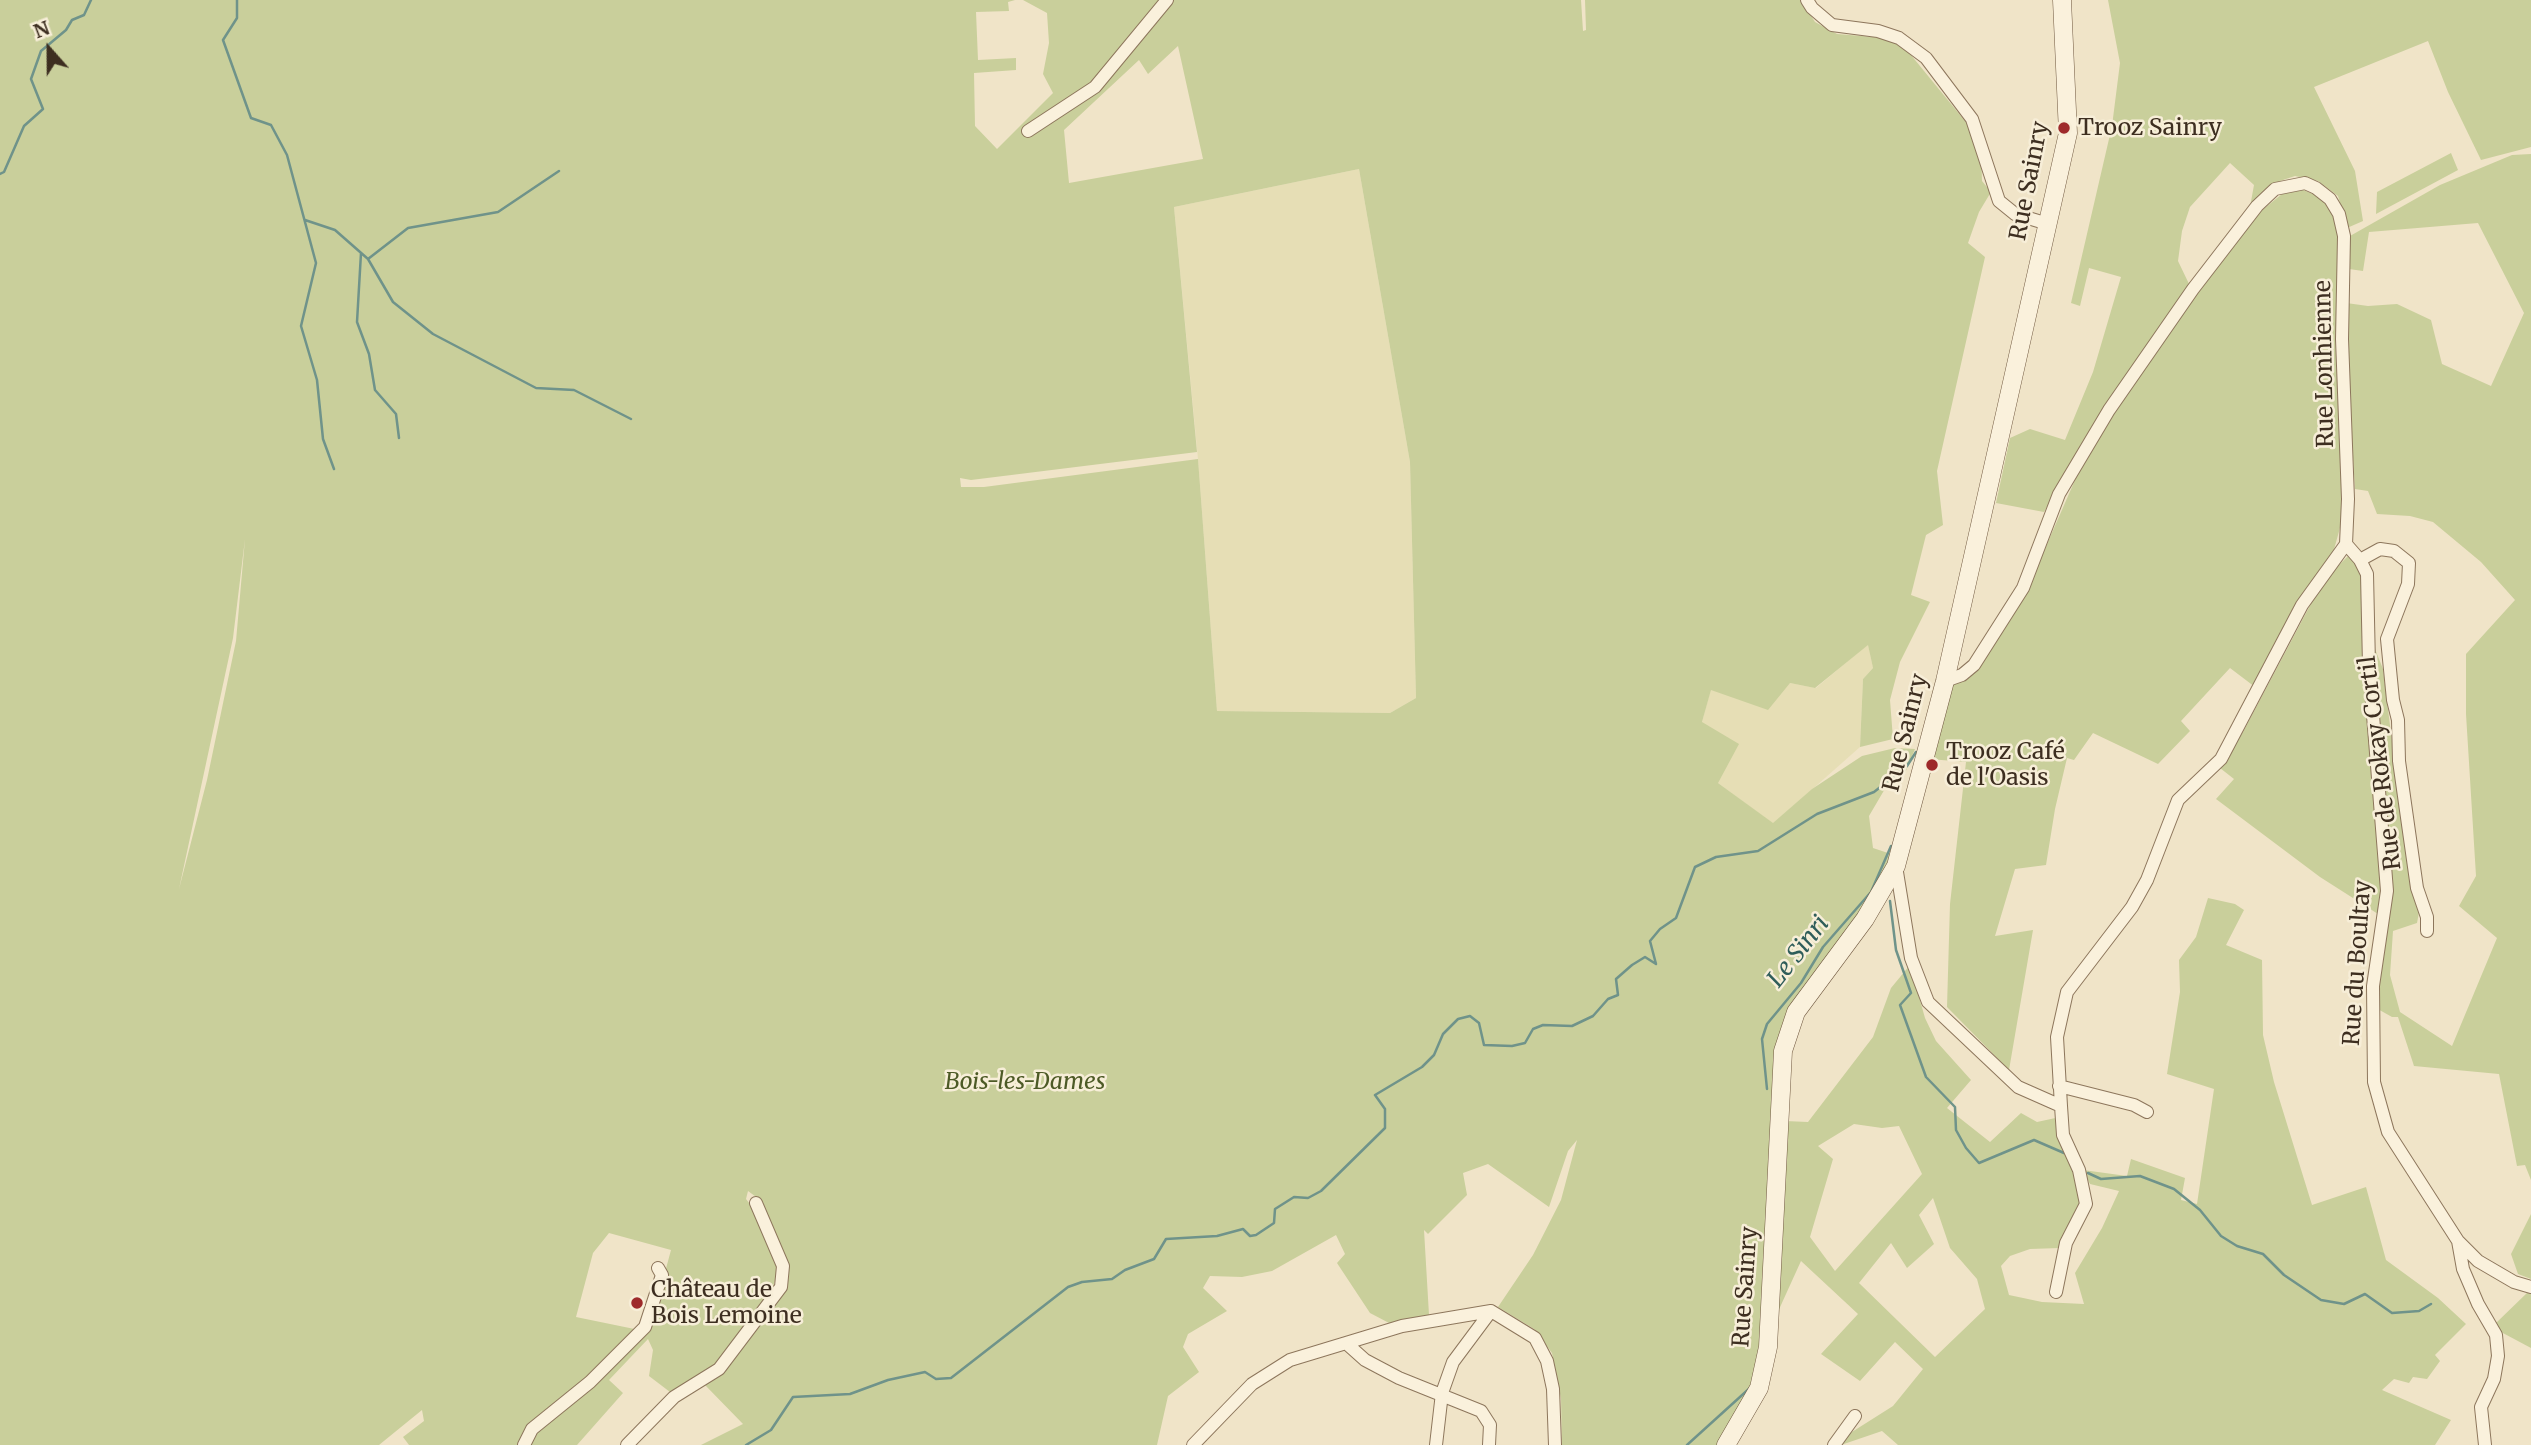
<!DOCTYPE html>
<meta charset="utf-8">
<style>
body{margin:0}
#map{position:relative;width:2531px;height:1445px;overflow:hidden;background:#f0e4c8;font-family:Merriweather,serif}
canvas{display:block}
.north{position:absolute;left:14px;top:14px;width:70px;height:70px;-webkit-text-stroke:5px #f7eed8;paint-order:stroke;rotate:339deg;font-size:19px;font-weight:700;line-height:28px;text-align:center;color:#3d2e20}
.north::after{content:'';display:block;margin:auto;width:24px;height:32px;background:#3d2e20;clip-path:polygon(50% 0,100% 100%,50% 72%,0 100%)}
</style>
<div id="map">
<canvas width="2531" height="1445"></canvas>
<div class="north">N</div>
</div>
<script>
const c = document.querySelector('canvas').getContext('2d');
c.lineJoin = 'round';
function fill(path, color) { c.fillStyle = color; c.fill(path, 'evenodd'); }
const poly = rows => new Path2D(rows.map(r => 'M' + r).join(''));
function strokePath(path, color, width, dash) { c.strokeStyle = color; c.lineWidth = width; c.lineCap = dash ? 'butt' : 'round'; c.setLineDash(dash || []); c.stroke(path); }
function label(font, color, halo, rows, align = 'center') {
  c.font = font + ' Merriweather,serif'; c.lineWidth = 5; c.setLineDash([]); c.textBaseline = 'middle'; c.strokeStyle = halo; c.fillStyle = color; for (const [text, x, y, turn = 0] of rows) {
    c.save(); c.translate(x, y); c.rotate((+turn || 0) * Math.PI / 180); c.textAlign = isNaN(turn) ? turn : align; if (halo) c.strokeText(text, 0, 0); c.fillText(text, 0, 0); c.restore();
  }
}
const farmland = poly([
 [1359,169,1410,462,1416,698,1390,713,1217,711,1198,459,1174,207],
 [1868,644,1873,668,1863,679,1860,747,1773,824,1718,783,1702,722,1711,689,1790,683,1816,688]
]);
const green = poly([
 [0,0,1015,0,1008,2,1009,11,976,12,978,60,1016,58,1016,70,974,73,975,126,997,149,1053,93,1043,74,1049,43,1047,13,1023,0,1581,0,1583,31,1586,30,1585,0,1801,0,1815,22,1837,34,1885,38,1906,49,1974,132,1981,151,1982,181,1991,192,1979,212,1968,243,1985,257,1937,471,1943,525,1926,535,1911,595,1930,602,1900,662,1890,700,1893,739,1860,747,1863,679,1873,668,1868,645,1815,688,1790,683,1768,710,1711,690,1702,722,1739,744,1718,783,1773,823,1812,789,1862,756,1895,748,1915,749,1903,778,1886,787,1869,816,1873,848,1900,857,1796,1012,1783,1051,1770,1307,1754,1389,1719,1445,1562,1445,1561,1399,1552,1353,1534,1329,1498,1307,1533,1255,1561,1200,1577,1140,1568,1151,1549,1207,1488,1164,1463,1173,1467,1195,1428,1234,1424,1230,1429,1315,1391,1324,1370,1313,1337,1263,1345,1254,1336,1235,1272,1271,1242,1277,1210,1276,1203,1288,1227,1311,1188,1334,1183,1347,1199,1372,1168,1396,1157,1445,701,1445,743,1424,705,1385,787,1284,763,1202,748,1191,746,1199,761,1218,779,1268,771,1293,714,1369,670,1392,649,1376,653,1350,648,1339,609,1380,623,1393,577,1445,409,1445,403,1437,424,1421,422,1410,379,1445,0,1445],
 [1178,46,1203,159,1069,183,1064,130,1139,60,1148,74],
 [1359,169,1410,462,1416,698,1390,713,1217,711,1198,459,984,487,961,487,960,478,971,480,1197,452,1174,207],
 [245,539,236,641,207,780,179,889,233,638],
 [609,1233,671,1250,649,1332,576,1317,593,1253],
 [2108,0,2531,0,2531,147,2481,160,2448,92,2428,41,2314,87,2355,171,2363,221,2347,228,2338,196,2318,181,2295,176,2280,181,2250,207,2254,185,2230,163,2190,207,2182,231,2178,261,2190,286,2086,439,2044,512,1996,503,2010,438,2030,429,2065,440,2093,372,2121,277,2089,268,2080,306,2071,303,2112,126,2120,63],
 [2451,153,2458,170,2376,214,2377,192],
 [2531,154,2531,1180,2525,1165,2517,1166,2499,1074,2414,1066,2398,1017,2392,1017,2376,1008,2380,956,2392,893,2375,649,2383,669,2395,766,2420,907,2417,923,2393,931,2390,975,2400,1012,2452,1046,2497,938,2459,906,2476,876,2466,714,2466,654,2515,600,2481,562,2433,522,2410,516,2377,514,2368,491,2355,489,2345,335,2335,332,2343,517,2333,553,2255,687,2230,668,2181,721,2190,731,2158,764,2093,733,2074,760,2067,758,2055,809,2046,865,2015,869,1995,936,2033,930,2009,1070,1947,1007,1950,904,1966,762,1929,759,1948,684,1968,679,2026,592,2086,455,2180,317,2235,244,2261,211,2282,194,2301,189,2325,199,2336,218,2340,252,2339,302,2368,306,2397,304,2431,320,2442,364,2491,386,2524,313,2478,223,2369,232,2363,271,2349,269,2350,236,2440,185,2512,155],
 [2350,554,2364,572,2361,576,2366,694,2383,900,2378,914,2320,877,2216,799,2234,779,2220,768,2243,732,2323,581],
 [2208,898,2235,904,2244,910,2226,945,2262,960,2263,1035,2274,1082,2312,1205,2366,1187,2386,1260,2438,1298,2466,1324,2435,1355,2440,1361,2427,1379,2413,1377,2409,1383,2394,1379,2382,1390,2451,1420,2435,1445,1898,1445,1882,1431,1841,1445,1844,1437,1893,1406,1923,1369,1895,1342,1860,1381,1821,1354,1858,1314,1801,1261,1776,1316,1785,1121,1808,1122,1873,1037,1891,988,1910,965,1925,1018,1936,1041,1971,1080,1947,1108,1990,1142,2021,1113,2037,1122,2060,1117,2082,1203,2060,1248,2030,1249,2010,1256,2001,1266,2009,1295,2042,1302,2084,1304,2075,1273,2102,1228,2119,1191,2090,1184,2083,1170,2127,1176,2131,1159,2185,1178,2181,1200,2197,1204,2214,1089,2167,1074,2180,992,2179,960,2196,937],
 [1854,1124,1882,1128,1899,1126,1922,1174,1835,1271,1810,1237,1833,1159,1818,1146],
 [1933,1198,1950,1248,1977,1279,1985,1309,1935,1357,1859,1283,1891,1243,1907,1268,1934,1244,1919,1215],
 [2531,1214,2531,1279,2518,1274,2511,1254],
 [2529,1291,2531,1292,2531,1348,2501,1332,2496,1323]
]);
const stream = poly([
 [237,0,237,18,223,40,251,118,271,125,287,155,316,263,301,326,317,380,323,439,334,469],
 [0,174,4,172,24,126,43,109,31,79,41,51,66,30,72,20,84,15,91,0],
 [305,220,335,230,368,259,408,228,498,212,559,171],
 [361,253,357,322,369,354,375,390,396,414,399,438],
 [368,259,393,302,433,334,536,388,574,390,631,419],
 [1890,901,1896,950,1911,993,1900,1005,1926,1077,1955,1107,1956,1130,1966,1148,1979,1163,2034,1140,2064,1153],
 [1767,1089,1762,1039,1767,1024,1801,983,1823,947,1871,892,1891,846],
 [2088,1173,2101,1179,2140,1176,2174,1189,2200,1210,2221,1236,2237,1246,2263,1254,2284,1275,2321,1300,2344,1304,2365,1294,2392,1313,2419,1311,2431,1304],
 [746,1445,771,1430,793,1397,850,1394,888,1380,925,1372,936,1379,951,1378,1068,1287,1082,1282,1112,1279,1125,1270,1154,1259,1166,1239,1217,1236,1243,1229,1250,1236,1256,1235,1274,1223,1275,1209,1294,1197,1308,1198,1321,1191,1385,1128,1385,1109,1375,1095,1422,1067,1434,1055,1443,1034,1458,1019,1470,1016,1479,1023,1484,1045,1512,1046,1525,1043,1533,1029,1543,1025,1572,1026,1593,1016,1608,999,1618,995,1616,979,1632,965,1645,957,1656,964,1650,941,1660,929,1676,918,1695,867,1716,857,1758,851,1817,814,1874,792,1907,766,1916,752],
 [1687,1445,1751,1387]
]);
const street = poly([
 [1807,0,1812,8,1832,25,1878,31,1899,38,1926,58,1972,119,1999,201,2015,214,2048,224],
 [1028,131,1095,87,1167,0],
 [2346,544,2360,560,2367,574,2369,665,2387,891,2373,986,2374,1082,2388,1132,2458,1241,2478,1261,2514,1282,2531,1287],
 [2360,560,2380,549,2394,551,2409,563,2408,584,2387,639,2393,700,2398,720,2399,761,2417,888,2427,917,2427,931],
 [1945,681,1962,675,1974,665,2023,588,2059,494,2109,410,2193,289,2257,206,2275,189,2305,183,2316,188,2330,199,2339,214,2344,236,2342,339,2348,499,2346,544,2302,605,2221,759,2178,800,2147,880,2132,907,2067,992,2057,1037,2061,1106,2063,1135,2079,1170,2086,1204,2066,1243,2056,1292],
 [1896,866,1911,958,1928,1002,2018,1087,2061,1106],
 [2059,1086,2134,1105,2147,1112],
 [2458,1241,2463,1269,2478,1304,2496,1335,2498,1356,2494,1379,2481,1407,2485,1445],
 [1346,1343,1365,1360,1399,1378,1481,1411,1490,1425,1489,1445],
 [524,1445,532,1429,590,1382,645,1327,662,1275,658,1268],
 [627,1445,674,1397,719,1369,781,1287,783,1266,756,1203],
 [1193,1445,1252,1384,1290,1360,1402,1326,1491,1311,1535,1338,1547,1361,1553,1389,1555,1445],
 [1436,1445,1442,1393,1453,1362,1491,1311],
 [1834,1445,1855,1416]
]);
const secondary = poly([
 [1726,1445,1759,1388,1768,1347,1783,1051,1796,1012,1865,919,1896,866,1945,681,2068,133,2062,0]
]);
const markers = [
 [2064,128,7,"#9e2a2b"],
 [1932,765,7,"#9e2a2b"],
 [637,1303,7,"#9e2a2b"]
];
const poiNames = [
 ["Trooz Sainry",2078,128],
 ["Trooz Café",1946,752],
 ["de l'Oasis",1946,778],
 ["Château de",651,1290],
 ["Bois Lemoine",651,1316]
];
const streetNames = [
 ["Rue Sainry",2030,181,-79],
 ["Rue Lonhienne",2325,364,-91],
 ["Rue Sainry",1906,733,-76],
 ["Rue de Rokay Cortil",2381,763,-97],
 ["Rue du Boultay",2358,963,-86],
 ["Rue Sainry",1746,1287,-86]
];
const parkNames = [
 ["Bois-les-Dames",1025,1082]
];
const waterNames = [
 ["Le Sinri",1799,952,-52]
];
fill(farmland, '#e6deb5');
fill(green, '#c9cf9b');
strokePath(stream, '#6f938a', 2.5);
strokePath(street, '#8d765c', 14);
strokePath(secondary, '#6f573f', 19);
strokePath(street, '#faf1dc', 12);
strokePath(secondary, '#faf1dc', 18);
for (const [x, y, r, color] of markers) { const dot = new Path2D(); dot.arc(x, y, r, 0, 2 * Math.PI); c.fillStyle = color; c.fill(dot); strokePath(dot, '#f7eed8', 2.5); }
label('23px', '#3d2e20', '#f7eed8', poiNames, 'left');
label('23px', '#3d2e20', '#f7eed8', streetNames);
label('italic 23px', '#4d5a26', '#f7eed8', parkNames);
label('italic 24px', '#2f5d5a', '#f7eed8', waterNames);
</script>
